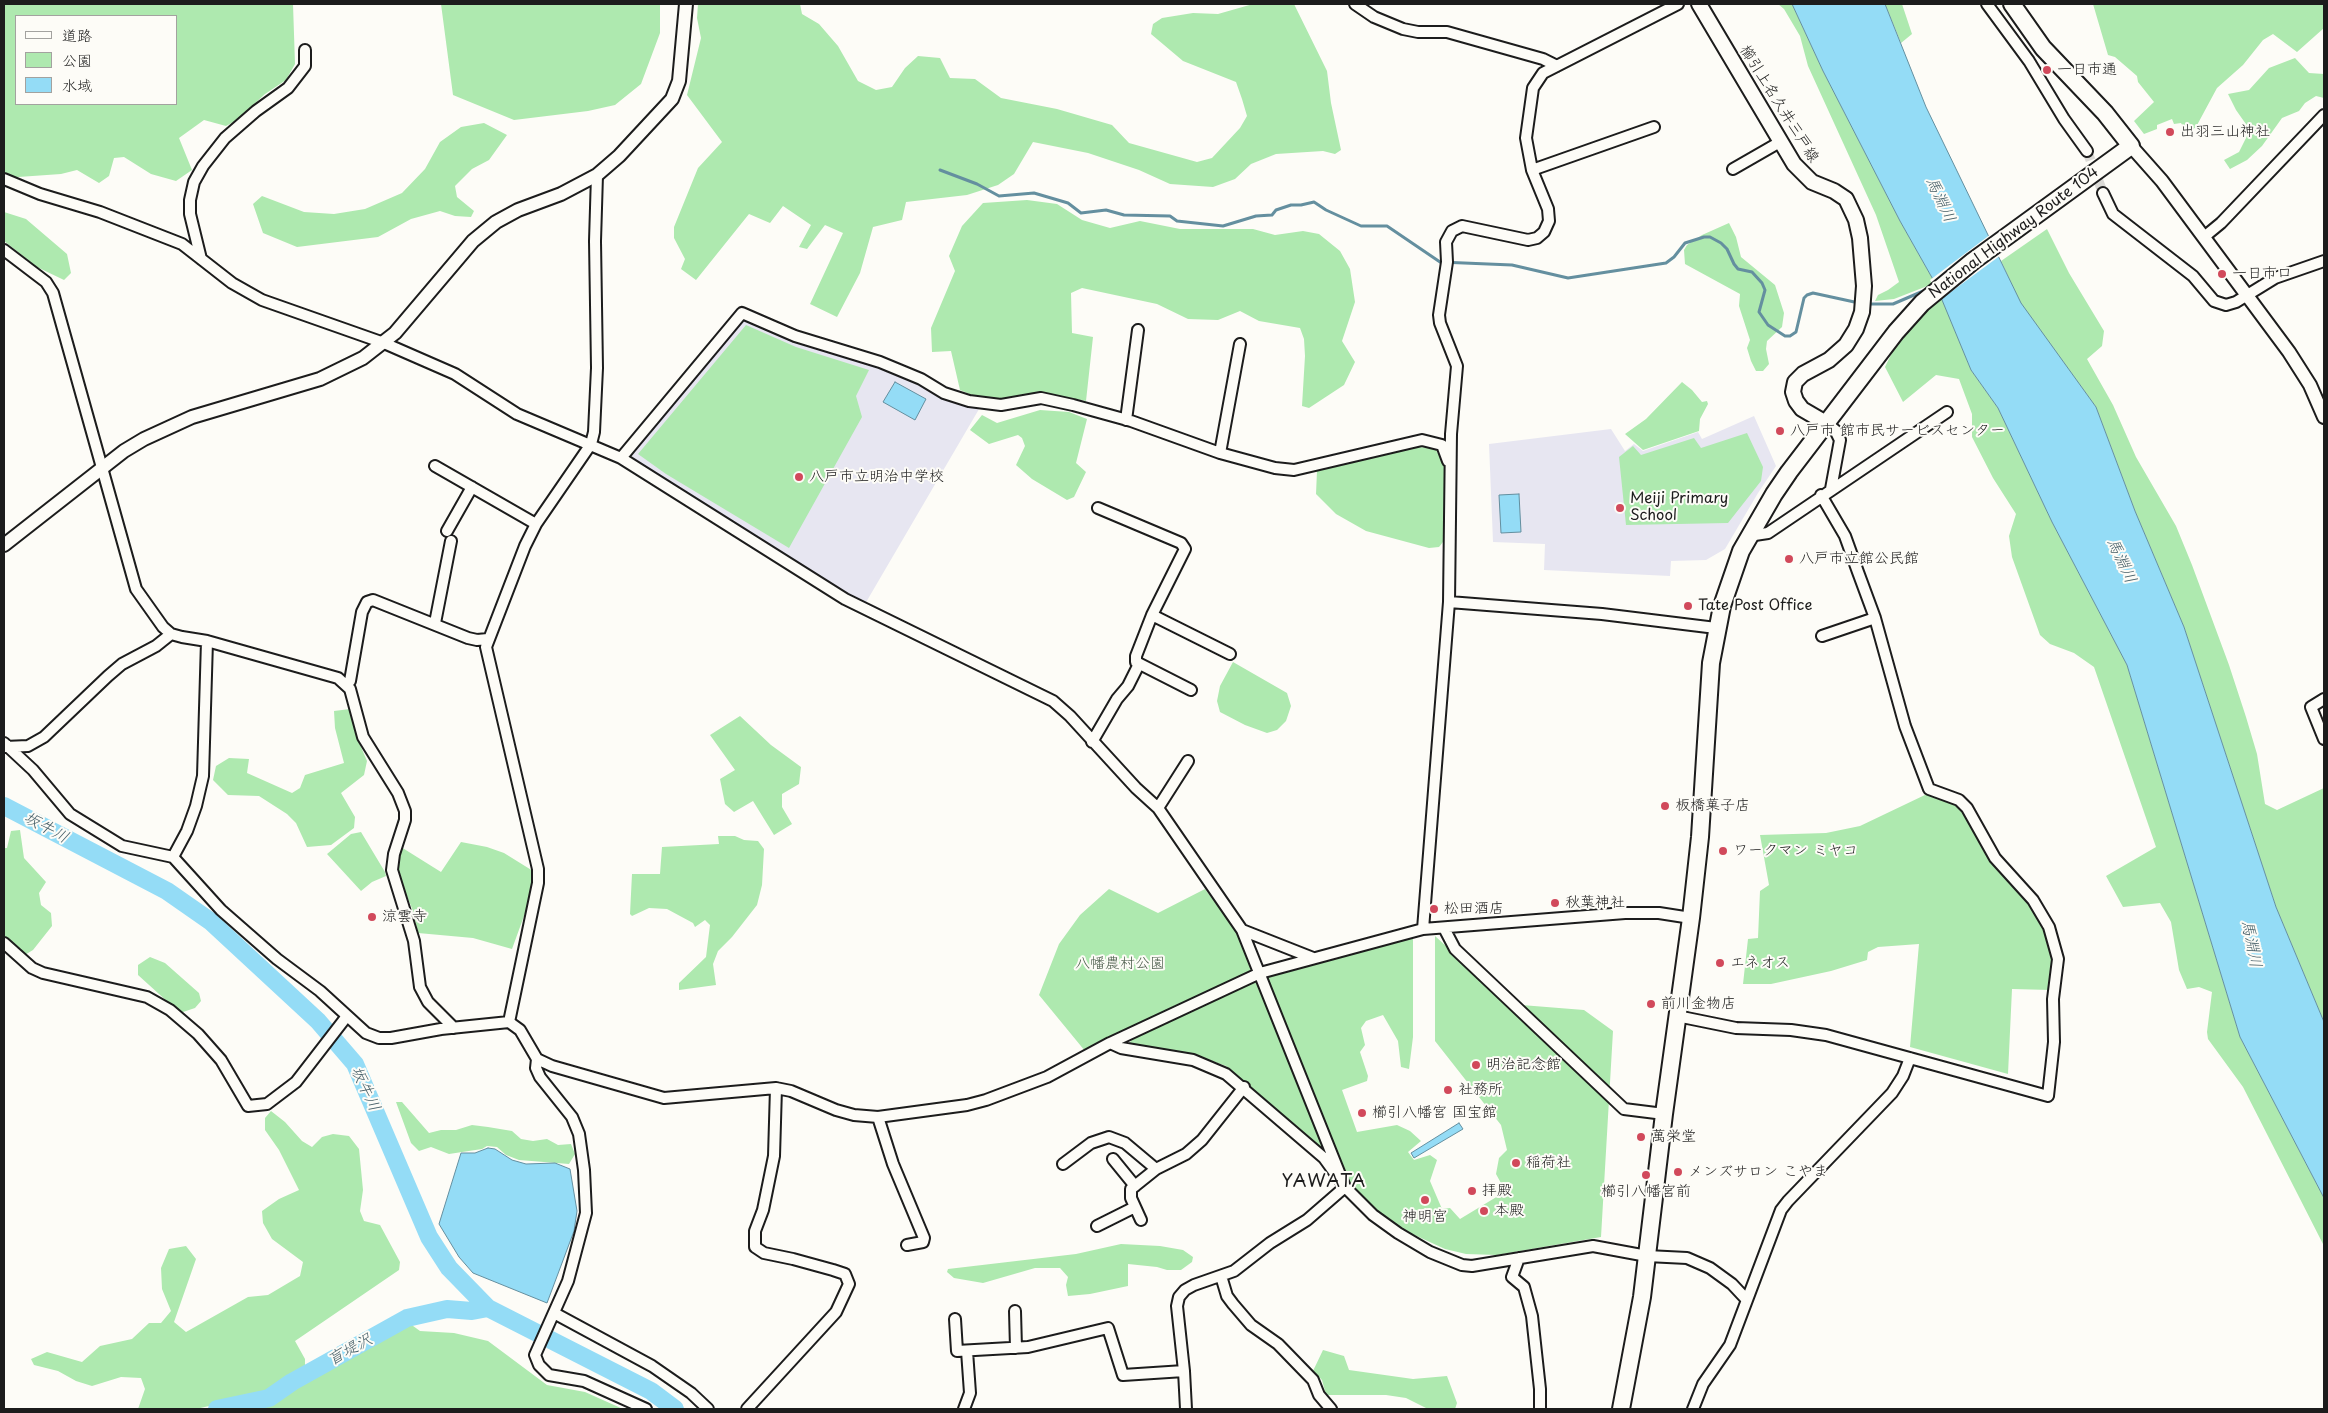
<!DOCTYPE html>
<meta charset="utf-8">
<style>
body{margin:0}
#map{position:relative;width:2328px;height:1413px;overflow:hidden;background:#fdfcf7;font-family:"Playpen Sans","Klee One",sans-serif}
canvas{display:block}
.frame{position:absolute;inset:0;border:5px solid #1c1c1c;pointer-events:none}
.legend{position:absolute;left:15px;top:15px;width:162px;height:90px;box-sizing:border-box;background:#fdfcf7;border:1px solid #a3a29f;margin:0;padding:6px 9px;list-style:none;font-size:15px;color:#1c1c1c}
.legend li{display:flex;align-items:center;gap:10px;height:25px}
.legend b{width:25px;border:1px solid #a3a29f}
</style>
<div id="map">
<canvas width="2328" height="1413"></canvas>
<div class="frame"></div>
<ul class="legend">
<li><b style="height:6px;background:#fdfcf7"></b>道路</li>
<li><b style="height:14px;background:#aee9af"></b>公園</li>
<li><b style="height:14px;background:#94dcf6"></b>水域</li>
</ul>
</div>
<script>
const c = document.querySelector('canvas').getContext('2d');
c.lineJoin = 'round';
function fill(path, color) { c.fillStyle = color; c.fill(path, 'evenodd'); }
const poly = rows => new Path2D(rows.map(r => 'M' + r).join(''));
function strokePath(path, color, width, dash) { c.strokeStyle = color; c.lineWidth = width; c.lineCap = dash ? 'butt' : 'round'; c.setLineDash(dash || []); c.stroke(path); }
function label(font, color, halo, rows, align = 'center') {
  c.font = font + ' "Playpen Sans","Klee One",sans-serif'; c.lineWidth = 4; c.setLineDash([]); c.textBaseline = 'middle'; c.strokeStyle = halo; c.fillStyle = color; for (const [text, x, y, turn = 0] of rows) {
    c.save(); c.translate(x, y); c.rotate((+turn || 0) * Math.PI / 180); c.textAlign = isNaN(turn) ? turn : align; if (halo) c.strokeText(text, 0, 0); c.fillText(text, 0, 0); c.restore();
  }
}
const built = poly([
 [746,316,982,404,865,604,844,593,628,456],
 [1754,416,1776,466,1758,493,1725,549,1706,560,1671,561,1670,576,1544,570,1545,544,1493,542,1489,444,1611,429,1625,451,1634,444,1643,451,1698,432,1702,439]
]);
const green = poly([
 [4,4,293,4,295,64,286,80,265,94,237,120,226,126,204,120,179,138,192,170,176,181,151,174,124,157,114,158,109,176,99,183,77,170,61,174,4,178],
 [16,16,176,16,176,104,16,104],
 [441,4,660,4,660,33,641,84,615,105,588,111,514,120,453,95],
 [698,4,800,4,802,14,819,24,838,46,858,81,876,90,892,87,905,68,918,56,940,58,950,78,975,79,1001,98,1057,109,1112,125,1129,143,1197,162,1212,158,1240,128,1247,116,1242,99,1236,82,1183,61,1151,34,1153,24,1162,18,1193,13,1218,14,1253,4,1294,4,1327,71,1331,103,1341,150,1335,154,1323,151,1276,154,1251,164,1235,179,1213,187,1170,184,1139,170,1088,153,1033,142,1014,174,998,185,967,195,906,202,902,220,873,227,860,273,837,317,810,304,843,233,825,225,807,249,799,247,811,225,783,206,770,223,749,214,696,280,681,269,685,259,674,238,674,227,698,168,722,142,687,95,701,38,697,18],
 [1778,4,1792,4,1823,71,1900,221,1935,283,1894,299,1875,301,1878,295,1888,290,1899,282,1876,215,1808,66,1800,36,1784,9],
 [1885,4,1902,4,1912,34,1901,43],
 [2093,4,2324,4,2324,28,2297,52,2273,34,2263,40,2243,65,2217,88,2196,127,2187,134,2181,123,2174,124,2172,119,2157,125,2157,129,2144,134,2134,121,2154,102,2138,82,2137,76,2115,57,2108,55],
 [2295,58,2309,73,2324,74,2324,98,2316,96,2305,103,2299,111,2282,118,2262,146,2247,160,2230,169,2224,160,2239,152,2248,134,2248,127,2236,110,2228,94,2249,90,2269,68],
 [484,123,507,135,489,160,472,169,455,186,457,197,474,211,471,217,455,216,440,211,411,219,378,237,297,247,263,233,253,204,262,196,304,212,334,214,365,209,402,193,425,169,440,142,461,127],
 [1027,200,1057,204,1082,220,1110,228,1140,221,1180,229,1253,229,1275,235,1303,231,1319,234,1340,251,1350,269,1355,302,1342,341,1355,362,1344,385,1309,408,1302,406,1305,356,1304,339,1300,328,1259,321,1240,311,1218,320,1188,319,1157,304,1082,288,1071,293,1072,333,1093,337,1086,401,1043,393,1000,399,972,395,960,390,951,351,932,352,931,328,955,271,949,256,962,226,983,203],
 [4,212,26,219,67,254,71,273,64,280,37,267,4,241],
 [1729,223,1736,237,1741,257,1775,285,1784,313,1782,327,1767,341,1766,349,1769,364,1763,371,1756,371,1751,361,1747,348,1750,340,1739,306,1740,294,1685,264,1684,250,1687,245,1702,235],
 [2047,229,2069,273,2104,331,2102,346,2087,359,2113,405,2136,457,2176,526,2192,565,2229,665,2246,717,2257,754,2265,804,2277,810,2324,788,2324,1022,2276,907,2184,627,2135,511,2096,407,2021,304,2001,261],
 [1940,294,1971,370,1998,408,2052,522,2127,665,2240,1037,2324,1198,2324,1246,2243,1087,2208,1039,2207,1032,2212,992,2199,987,2187,989,2179,970,2171,922,2160,903,2123,907,2106,876,2156,847,2094,667,2074,653,2050,644,2040,635,2012,557,2009,536,2016,514,1993,478,1972,437,1972,414,1959,379,1936,375,1903,402,1885,367,1915,305],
 [746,325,796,347,869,370,856,396,862,417,789,548,666,474,638,454],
 [1682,382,1692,390,1702,402,1707,401,1708,404,1700,419,1699,431,1643,450,1625,434,1646,419],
 [1040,410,1069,412,1087,419,1076,463,1086,472,1074,497,1067,500,1032,479,1016,465,1025,446,1022,438,1018,435,989,444,970,430,982,415,997,423],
 [1747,433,1763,467,1761,481,1728,523,1626,525,1619,457,1633,446,1641,455,1694,438,1701,448],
 [1417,447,1435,448,1444,465,1445,508,1443,542,1439,547,1429,548,1366,531,1336,514,1316,494,1317,471,1396,450],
 [1233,662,1287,693,1291,706,1286,721,1277,730,1267,733,1245,725,1220,712,1217,701,1220,686],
 [350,709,355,733,367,761,364,775,341,793,355,817,354,828,331,845,307,847,296,823,287,814,259,796,228,795,213,780,216,766,229,758,249,759,247,773,292,793,300,788,305,775,344,763,335,728,334,711],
 [740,716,771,745,801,767,799,784,782,794,782,807,792,824,774,835,753,801,734,812,725,804,720,779,735,770,710,735],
 [1927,794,1934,794,1955,803,1963,811,1986,852,1999,870,2028,900,2046,930,2053,961,2051,990,2012,989,2008,1074,1910,1047,1919,944,1878,947,1868,952,1867,960,1831,971,1771,984,1743,984,1748,939,1758,938,1760,891,1769,885,1760,835,1826,833,1860,826],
 [20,830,24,858,46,882,39,893,41,905,51,913,52,926,33,950,23,956,4,938,4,848,7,848,11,831],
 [361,832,385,872,386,876,372,882,361,891,327,854,351,834],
 [718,836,735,836,744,840,758,841,764,849,762,885,757,905,732,937,718,951,713,964,716,985,679,990,679,983,706,957,710,925,705,920,695,927,693,923,667,909,649,908,632,916,630,914,632,874,660,874,662,847,719,844],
 [461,842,487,847,504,853,533,871,528,905,512,949,473,938,418,933,413,911,398,874,397,865,401,847,441,872],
 [1109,889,1158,913,1205,889,1234,928,1253,970,1174,1006,1085,1051,1039,995,1059,944,1080,915],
 [1435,936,1509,1004,1584,1010,1613,1031,1601,1237,1497,1255,1466,1254,1445,1249,1408,1232,1375,1213,1226,1066,1193,1054,1128,1045,1133,1038,1252,980,1413,938,1413,1037,1409,1069,1401,1067,1398,1041,1383,1015,1366,1021,1361,1028,1365,1045,1360,1052,1368,1076,1367,1081,1342,1090,1357,1132,1397,1125,1410,1131,1421,1141,1408,1152,1414,1160,1430,1155,1437,1160,1430,1181,1442,1209,1450,1208,1460,1219,1503,1193,1502,1185,1496,1174,1499,1158,1507,1150,1501,1125,1435,1041],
 [150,957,165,963,199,993,201,1001,195,1008,180,1013,138,975,138,965],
 [396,1102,402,1102,429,1133,441,1130,456,1130,472,1125,488,1127,512,1131,521,1139,533,1141,547,1139,558,1145,571,1144,575,1154,569,1164,519,1160,506,1155,497,1147,487,1146,482,1149,449,1154,431,1147,419,1151,411,1143],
 [271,1111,285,1122,302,1141,312,1147,322,1137,333,1134,349,1136,359,1149,363,1190,360,1211,364,1221,380,1225,400,1262,399,1270,295,1341,305,1359,305,1368,262,1394,196,1409,138,1409,145,1389,141,1378,121,1377,92,1386,76,1381,58,1371,34,1365,31,1359,47,1352,82,1362,100,1346,132,1339,149,1323,161,1323,171,1311,162,1289,161,1268,169,1249,186,1246,196,1259,174,1322,186,1332,248,1297,268,1295,300,1276,303,1262,272,1239,263,1223,262,1211,279,1199,299,1190,279,1150,265,1130,265,1118],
 [1121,1244,1160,1246,1183,1250,1193,1257,1192,1262,1181,1270,1167,1270,1157,1267,1128,1264,1128,1286,1090,1294,1068,1296,1066,1285,1068,1277,1060,1268,1035,1268,983,1283,954,1278,947,1272,948,1269,1076,1254],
 [409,1323,420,1331,454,1333,488,1341,547,1385,585,1392,623,1409,239,1409,278,1398,313,1375],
 [1323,1350,1344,1356,1349,1370,1413,1379,1447,1376,1457,1403,1455,1409,1428,1409,1406,1398,1386,1395,1326,1395,1322,1380,1313,1371]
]);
const water = poly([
 [1792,4,1885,4,1926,107,2021,303,2096,407,2135,511,2184,627,2276,907,2324,1022,2324,1198,2240,1037,2127,665,2052,522,1998,408,1971,370,1935,283,1900,221,1823,71,1792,4],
 [895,382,926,399,915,420,883,402,895,382],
 [1519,494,1521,532,1501,533,1499,495,1519,494],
 [1459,1123,1463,1129,1414,1158,1411,1153,1459,1123],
 [488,1148,495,1149,512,1160,526,1164,555,1163,570,1169,577,1211,574,1231,547,1303,473,1273,459,1257,439,1224,461,1153,475,1153,488,1148]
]);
const pier = poly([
 [1991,234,2001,255,1940,300,1930,280]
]);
const stream = poly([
 [940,170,977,184,999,196,1034,193,1068,203,1081,213,1106,210,1124,215,1170,216,1177,221,1223,226,1256,216,1272,215,1276,210,1291,205,1301,205,1314,202,1326,210,1361,226,1387,226,1440,262,1512,265,1568,278,1666,263,1674,257,1685,243,1704,237,1710,237,1721,243,1727,249,1734,264,1738,269,1752,272,1762,283,1765,290,1759,312,1768,325,1785,336,1790,336,1796,332,1804,298,1807,295,1813,293,1859,303],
 [1865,304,1893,304,1928,289]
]);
const river = poly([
 [4,806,167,891,210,921,318,1021,355,1064,429,1237,449,1268,488,1308,651,1391,675,1409],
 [217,1409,269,1398,292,1382,407,1318,447,1309,472,1311,488,1308]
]);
const minorTunnel = poly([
 [2087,151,2103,193]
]);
const minor = poly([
 [1355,4,1374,17,1403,29,1418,32,1447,32,1543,59,1557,66],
 [1987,4,2029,61,2064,119,2087,151],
 [1733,169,1780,142],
 [1532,170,1654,127],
 [4,179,40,194,100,212,182,244,232,283,262,300,384,343,455,374,517,414,621,458,845,599,1053,701,1070,716,1136,788,1158,808,1242,930,1345,1187,1373,1215,1398,1233,1430,1252,1462,1265,1472,1266,1593,1246,1647,1256,1687,1258,1710,1268,1732,1284,1747,1300],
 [2103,193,2113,214,2193,276,2214,301,2226,305,2236,302,2275,278,2324,261],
 [2204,237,2221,223,2324,115],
 [4,250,46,282,53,293,136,589,163,627,171,634,182,637,207,641,338,678,350,689,363,737,398,793,405,811,405,820,394,854,392,870,414,941,420,987,428,1002,454,1028],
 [201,259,190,214,190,200,194,182,203,166,225,138,256,111,288,88,305,66,305,50],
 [1126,420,1138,330],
 [1826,423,1835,430,1840,440,1831,489],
 [1220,453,1240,344],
 [621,458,742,313,795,336,880,362,921,379,944,393,969,401,1001,405,1041,398,1073,405,1131,421,1220,453,1275,468,1294,470,1422,440,1442,445,1448,461],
 [435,466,536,524],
 [1098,508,1181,543,1185,549,1152,615,1136,656,1136,662,1191,690],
 [447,531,472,487],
 [1748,536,1768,533,1947,412],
 [1449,602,1602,614,1716,628],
 [1152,615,1230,654],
 [435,623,451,541],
 [1822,636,1875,618],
 [347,684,350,681,362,612,367,602,373,600,468,638,477,640,488,639],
 [2324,699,2311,707,2324,739],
 [1092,742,1117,699,1128,686,1139,664],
 [4,743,33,770,70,814,122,846,173,857,221,910,277,959,320,991,366,1033,379,1038,391,1038,441,1029,509,1022,520,1030,537,1059,552,1066,664,1098,776,1088,791,1091,836,1110,854,1115,878,1117,967,1105,986,1100,1047,1077,1110,1043,1260,973,1423,929,1625,913,1659,913,1691,918],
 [5,747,28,746,44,737,108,676,122,664,156,646,171,634],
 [1158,808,1188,761],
 [173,857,187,831,196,806,203,776,207,641],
 [1444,928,1455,949,1624,1109,1664,1114],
 [1423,929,1449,602,1451,434,1457,366,1440,323,1439,315,1447,262,1446,242,1452,231,1462,226,1528,240,1537,238,1544,232,1549,221,1548,209,1532,170,1526,138,1533,88,1543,73,1678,4],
 [1242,930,1313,958],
 [4,943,32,968,43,973,147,997,170,1010,198,1034,221,1060,248,1106,267,1104,296,1082,347,1016],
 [1677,1016,1736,1028,1791,1030,1826,1035,2048,1096,2054,1042,2053,999,2058,959,2049,927,2033,900,1995,858,1967,808,1959,800,1929,789,1905,726,1875,618,1858,572,1845,536,1821,495],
 [509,1022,538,883,538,869,486,647,525,546,536,524,591,444,594,432,597,368,595,241,597,175],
 [1110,1043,1121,1048,1193,1060,1226,1074,1324,1158,1345,1187,1307,1220,1270,1243,1234,1271,1194,1285,1185,1290,1179,1297,1177,1306,1184,1371,1186,1409],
 [537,1059,536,1068,540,1077,572,1117,579,1134,584,1170,586,1213,568,1281,535,1355,539,1365,549,1375,584,1381,646,1409],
 [878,1117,893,1164,924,1238,923,1242,907,1245],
 [1113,1159,1135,1186],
 [1063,1164,1091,1143,1109,1137,1125,1143,1156,1169],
 [1141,1220,1131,1198,1131,1189,1156,1169,1186,1154,1202,1140,1244,1087],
 [1097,1226,1135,1207],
 [1519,1258,1512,1277,1524,1287,1532,1316,1540,1389,1540,1409],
 [1221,1276,1227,1296,1233,1304,1251,1325,1278,1344,1313,1380,1319,1395,1331,1409],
 [1015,1311,1016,1348],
 [554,1313,652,1366,691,1393,708,1409],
 [955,1319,957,1351,1028,1347,1108,1328,1123,1375,1184,1371],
 [747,1409,836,1312,849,1284,845,1274,833,1270,793,1259,764,1253,755,1247,755,1231,763,1210,774,1156,776,1088],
 [964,1409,970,1393,967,1351],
 [1693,1409,1703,1384,1730,1345,1781,1210,1788,1201,1892,1093,1903,1076,1910,1058]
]);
const tertiary = poly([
 [2131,146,2162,181,2289,352,2310,385,2324,417],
 [4,545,124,451,144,439,192,417,320,379,363,358,395,333,473,241,496,222,518,210,561,194,597,175,619,156,672,99,679,81,686,4]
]);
const secondary = poly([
 [1699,4,1794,164,1812,182,1834,191,1846,199,1856,220,1860,238,1864,286,1862,312,1856,329,1846,345,1829,360,1803,374,1795,382,1793,392,1796,401,1802,409,1826,423]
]);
const trunk = poly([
 [1621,1409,1642,1297,1664,1114,1691,918,1700,837,1711,663,1722,606,1741,551,1774,494,1789,472,1896,332,1922,303,1973,261,2131,146,2105,113,2043,48,2012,4]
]);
const markers = [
 [2047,70,5,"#d1495b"],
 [2170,132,5,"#d1495b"],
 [2222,274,5,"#d1495b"],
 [1780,431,5,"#d1495b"],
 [799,477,5,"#d1495b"],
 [1620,508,5,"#d1495b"],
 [1789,559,5,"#d1495b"],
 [1688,606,5,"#d1495b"],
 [1665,806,5,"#d1495b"],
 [1723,851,5,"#d1495b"],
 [1555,903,5,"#d1495b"],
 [1434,909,5,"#d1495b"],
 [372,917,5,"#d1495b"],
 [1720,963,5,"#d1495b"],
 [1651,1004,5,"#d1495b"],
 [1476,1065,5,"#d1495b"],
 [1448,1090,5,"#d1495b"],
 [1362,1113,5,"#d1495b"],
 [1641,1137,5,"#d1495b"],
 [1516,1163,5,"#d1495b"],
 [1678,1172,5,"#d1495b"],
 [1646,1175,5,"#d1495b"],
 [1472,1191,5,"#d1495b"],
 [1425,1200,5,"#d1495b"],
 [1484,1211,5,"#d1495b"]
];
const poiNames = [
 ["一日市通",2057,70],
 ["出羽三山神社",2180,132],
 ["一日市口",2232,274],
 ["八戸市 館市民サービスセンター",1790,431],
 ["八戸市立明治中学校",809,477],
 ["Meiji Primary",1630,499],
 ["School",1630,516],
 ["八戸市立館公民館",1799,559],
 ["Tate Post Office",1698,606],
 ["板橋菓子店",1675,806],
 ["ワークマン ミヤコ",1733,851],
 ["秋葉神社",1565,903],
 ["松田酒店",1444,909],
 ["涼雲寺",382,917],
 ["エネオス",1730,963],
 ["前川金物店",1661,1004],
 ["明治記念館",1486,1065],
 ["社務所",1458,1090],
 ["櫛引八幡宮 国宝館",1372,1113],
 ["萬栄堂",1651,1137],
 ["稲荷社",1526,1163],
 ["メンズサロン こやま",1688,1172],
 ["拝殿",1482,1191],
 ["櫛引八幡宮前",1646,1192,"center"],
 ["本殿",1494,1211],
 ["神明宮",1425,1217,"center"]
];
const streetNames = [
 ["櫛引上名久井三戸線",1779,104,58],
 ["National Highway Route 104",2014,233,-37]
];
const parkNames = [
 ["八幡農村公園",1120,964]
];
const waterNames = [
 ["馬淵川",1940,200,65],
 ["馬淵川",2121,561,65],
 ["坂牛川",46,828,28],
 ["馬淵川",2251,944,79],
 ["坂牛川",365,1089,65],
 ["盲堤沢",350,1350,-29]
];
const quarterNames = [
 ["YAWATA",1324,1182]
];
fill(built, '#e7e6f1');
fill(green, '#aee9af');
fill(water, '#94dcf6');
strokePath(water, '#648f9f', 1);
fill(pier, '#fdfcf7');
strokePath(stream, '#648f9f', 3);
strokePath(river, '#94dcf6', 18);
strokePath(minorTunnel, '#dbdad6', 10, [10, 5]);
strokePath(minor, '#1c1c1c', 14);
strokePath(tertiary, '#1c1c1c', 16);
strokePath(secondary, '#1c1c1c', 18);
strokePath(trunk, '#1c1c1c', 20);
strokePath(minor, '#fdfcf7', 10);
strokePath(tertiary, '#fdfcf7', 12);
strokePath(secondary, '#fdfcf7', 14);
strokePath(trunk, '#fdfcf7', 16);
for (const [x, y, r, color] of markers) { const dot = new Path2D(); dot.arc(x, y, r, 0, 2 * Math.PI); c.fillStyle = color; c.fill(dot); strokePath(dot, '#fdfcf7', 2); }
label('15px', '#1c1c1c', '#fdfcf7', poiNames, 'left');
label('15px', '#1c1c1c', '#fdfcf7', streetNames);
label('15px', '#485a48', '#fdfcf7', parkNames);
label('italic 16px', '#465f68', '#fdfcf7', waterNames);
c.letterSpacing = '1px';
label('18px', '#1c1c1c', '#fdfcf7', quarterNames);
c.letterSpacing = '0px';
</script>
